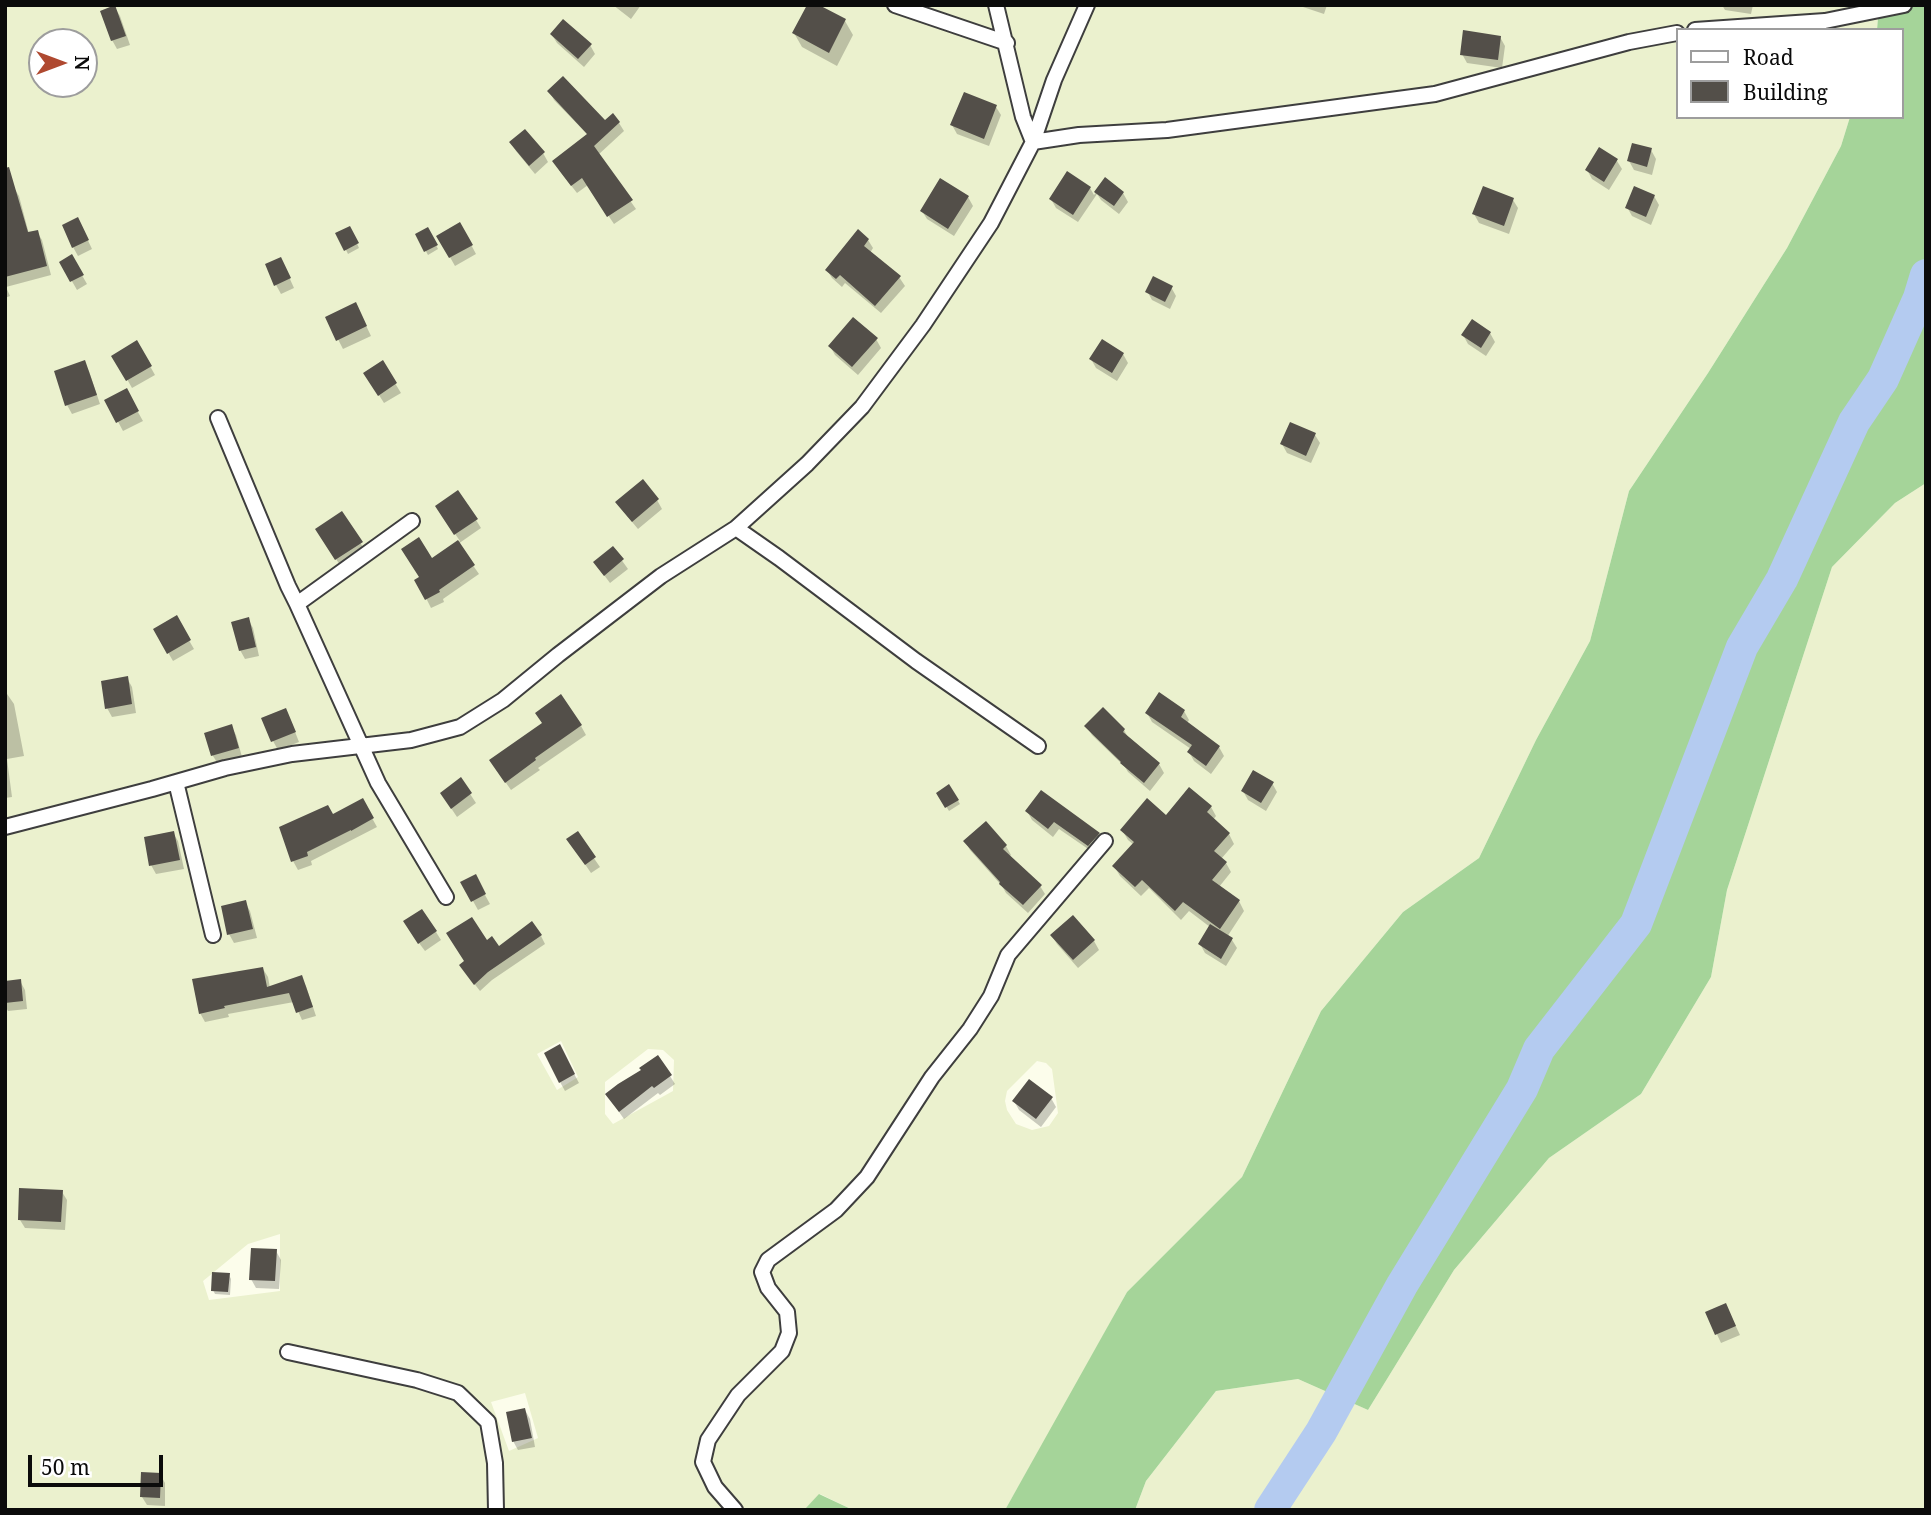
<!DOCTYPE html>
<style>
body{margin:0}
#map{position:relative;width:1931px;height:1515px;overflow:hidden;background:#fcfdeb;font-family:"Noto Serif",serif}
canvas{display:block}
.frame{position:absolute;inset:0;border:7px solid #0b0b0b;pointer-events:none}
.legend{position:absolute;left:1676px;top:28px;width:228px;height:91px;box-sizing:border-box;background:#fff;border:2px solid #9d9d9d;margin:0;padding:9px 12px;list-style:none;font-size:21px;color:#0b0b0b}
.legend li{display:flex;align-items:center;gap:14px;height:35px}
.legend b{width:35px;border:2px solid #9d9d9d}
.north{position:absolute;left:28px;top:28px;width:70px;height:70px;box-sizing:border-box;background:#fff;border:2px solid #9d9d9d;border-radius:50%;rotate:90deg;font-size:19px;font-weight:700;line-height:28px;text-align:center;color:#0b0b0b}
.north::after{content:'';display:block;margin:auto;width:24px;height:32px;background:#af4930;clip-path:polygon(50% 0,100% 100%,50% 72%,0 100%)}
.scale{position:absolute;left:28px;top:1455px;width:135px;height:32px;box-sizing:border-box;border:4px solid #0b0b0b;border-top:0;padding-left:9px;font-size:21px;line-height:24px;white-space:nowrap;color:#0b0b0b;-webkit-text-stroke:5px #fff;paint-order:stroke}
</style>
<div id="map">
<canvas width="1931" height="1515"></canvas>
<div class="frame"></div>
<ul class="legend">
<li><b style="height:9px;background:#fff"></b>Road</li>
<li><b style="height:19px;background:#534f49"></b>Building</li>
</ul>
<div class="north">N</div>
<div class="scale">50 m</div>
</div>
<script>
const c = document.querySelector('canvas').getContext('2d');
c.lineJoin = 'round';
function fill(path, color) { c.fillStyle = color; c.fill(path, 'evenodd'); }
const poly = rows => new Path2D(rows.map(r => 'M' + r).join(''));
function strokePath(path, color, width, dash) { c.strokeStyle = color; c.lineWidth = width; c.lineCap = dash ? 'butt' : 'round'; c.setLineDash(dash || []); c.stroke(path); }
const farmland = poly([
 [5,5,1879,5,1877,30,1677,30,1677,117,1850,117,1841,146,1787,248,1708,373,1629,491,1590,641,1536,740,1479,858,1403,912,1321,1011,1242,1177,1127,1292,1060,1414,1005,1510,853,1510,820,1494,804,1510,5,1510],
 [42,42,84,42,84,84,42,84],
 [561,1041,578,1077,557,1090,537,1054],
 [648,1049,663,1050,674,1060,673,1091,613,1124,605,1114,605,1082],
 [1037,1061,1046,1063,1052,1069,1058,1113,1049,1126,1032,1130,1016,1124,1007,1110,1005,1101,1007,1091],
 [280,1234,280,1291,209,1300,203,1281,248,1244],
 [525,1393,538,1438,509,1451,491,1402],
 [1926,483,1926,1510,1135,1510,1146,1481,1216,1391,1298,1379,1368,1410,1454,1270,1549,1158,1641,1094,1711,977,1727,890,1832,567,1895,503]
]);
const forest = poly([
 [1879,5,1926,5,1926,483,1895,503,1832,567,1727,890,1711,977,1641,1094,1549,1158,1454,1270,1368,1410,1298,1379,1216,1391,1146,1481,1135,1510,1005,1510,1127,1292,1242,1177,1321,1011,1403,912,1479,858,1536,740,1590,641,1629,491,1708,373,1787,248,1841,146,1850,117,1901,117,1901,30,1877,30],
 [819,1494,853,1510,804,1510]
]);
const shadow = poly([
 [613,5,641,5,631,19],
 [1297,5,1327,5,1324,14],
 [1722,5,1753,5,1751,14,1725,10],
 [115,8,120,16,130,45,117,49,112,40],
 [845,21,853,35,837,66,802,47,794,33],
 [552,35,590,45,595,54,584,67,557,43],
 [1500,37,1505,46,1502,68,1467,63,1462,54],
 [550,92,604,122,619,123,624,131,598,155,636,209,614,224,588,185,577,193,559,170,588,135,554,100],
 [996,107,1001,115,989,146,957,134,952,125],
 [511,143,543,153,548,162,535,174,516,151],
 [1651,150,1656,159,1652,175,1634,170,1629,161],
 [1617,161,1622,169,1609,190,1592,179,1587,170],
 [1105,180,1123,193,1128,202,1119,214,1101,200,1097,194,1078,222,1056,208,1051,199,1090,188,1094,195],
 [14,188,19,196,29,234,37,232,42,240,51,275,6,287,10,296,5,298,5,263],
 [1654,196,1659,205,1651,225,1632,216,1627,207],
 [968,197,973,206,954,236,927,219,922,211],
 [1513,200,1518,208,1509,234,1479,223,1474,214],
 [460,224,476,254,455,266,438,236],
 [82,228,92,249,78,256,73,247],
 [350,228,359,248,348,254,338,234],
 [428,229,438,249,428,255,417,235],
 [868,240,873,248,870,253,899,277,905,286,881,313,845,283,842,287,832,278,827,270],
 [71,256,87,284,77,290,61,262],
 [285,268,294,288,281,294,276,285],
 [1171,287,1176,296,1170,309,1152,300,1147,291],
 [360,313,371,336,343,349,327,318],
 [1490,333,1495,342,1486,356,1468,344,1463,335],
 [876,339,881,348,858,375,835,355,830,346],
 [1102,341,1123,354,1128,363,1117,381,1096,368,1091,359],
 [137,343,155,375,132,388,114,356],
 [84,362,89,371,100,404,72,414,67,405],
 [382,362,401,393,384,403,365,373],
 [126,391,143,421,123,431,107,401],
 [1315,435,1320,443,1311,463,1287,453,1282,444],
 [657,500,662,509,638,529,623,511],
 [342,513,366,552,342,568,322,538],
 [442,515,476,520,481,528,458,544,479,574,443,599,444,602,431,608,417,580,432,561,460,541],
 [613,548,628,569,610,583,595,563],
 [176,618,194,649,173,661,155,630],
 [248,619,253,628,259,656,245,659,240,650],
 [127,678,132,687,136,713,112,717,107,708],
 [5,691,14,704,24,756,7,759,12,797,5,798],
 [1184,711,1189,720,1187,723,1219,747,1224,756,1211,774,1194,761,1189,752,1191,749,1152,722,1147,713],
 [290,719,299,742,278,750,273,741],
 [231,726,236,735,242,757,218,764,213,756,206,734],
 [581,726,586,735,538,768,540,770,511,790,497,770],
 [1087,727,1124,730,1129,739,1159,764,1164,773,1150,791,1128,772,1125,767,1092,735],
 [461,780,476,803,457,817,447,802],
 [1272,783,1277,792,1266,811,1248,800,1243,791],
 [949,786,960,804,949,811,938,793],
 [362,800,377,827,311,861,312,865,298,870,293,861,333,816],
 [1211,807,1216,816,1213,820,1229,834,1234,844,1221,859,1226,863,1231,872,1219,887,1239,901,1244,911,1227,937,1232,940,1237,948,1226,966,1205,953,1200,944,1210,927,1189,911,1181,920,1149,888,1141,896,1120,876,1114,866,1134,845,1128,840,1122,830],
 [1027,811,1098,835,1103,843,1094,853,1059,829,1053,837,1032,820],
 [173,833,178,841,184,869,156,874,151,865],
 [577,834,600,867,591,873,574,848],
 [965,841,1006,846,1011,855,1009,857,1040,886,1045,894,1028,913,1006,893,1002,886,970,850],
 [475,877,490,904,478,910,463,883],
 [245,902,250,911,257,938,234,943,229,934],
 [1073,918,1094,941,1099,950,1078,968,1057,944,1052,936],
 [410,931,436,932,441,940,425,951],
 [541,936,545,944,492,980,480,991,466,973,487,942,499,949],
 [263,969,268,977,270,988,301,977,306,986,316,1016,302,1020,294,1002,228,1014,229,1017,205,1022,200,1013],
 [20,981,25,990,27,1009,8,1011,5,1006,5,983],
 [564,1055,579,1083,565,1091,560,1082],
 [644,1071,670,1076,675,1084,660,1095,658,1093,624,1119,612,1102],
 [1051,1098,1056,1107,1041,1127,1019,1110,1014,1101],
 [62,1192,67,1200,65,1230,25,1228,20,1220],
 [276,1251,281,1260,279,1289,256,1288,251,1279],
 [229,1275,231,1279,230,1295,215,1294,213,1290],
 [1707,1313,1730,1314,1740,1335,1721,1343],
 [525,1410,530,1419,535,1447,518,1450,513,1441],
 [160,1474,165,1483,165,1506,147,1505,142,1497]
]);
const river = poly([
 [1270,1510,1321,1432,1402,1285,1522,1089,1539,1049,1636,924,1742,647,1782,579,1854,422,1883,379,1919,298,1926,275]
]);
const building = poly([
 [115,5,126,36,111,41,100,11],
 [807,5,819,5,846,19,829,53,792,33],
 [563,19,592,44,578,59,550,34],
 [1463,30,1501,36,1498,60,1460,55],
 [563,76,605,120,613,113,620,122,594,146,633,200,607,217,582,178,571,186,552,161,587,134,547,91],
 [964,92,997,105,984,139,950,125],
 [525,129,545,152,529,166,509,142],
 [1632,143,1652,148,1647,167,1627,161],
 [1599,147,1618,159,1604,182,1585,170],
 [9,167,28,232,38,230,47,266,5,277,5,168],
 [1067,171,1091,187,1073,215,1049,199],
 [1105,177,1124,192,1114,206,1094,192],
 [940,178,969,196,948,229,920,211],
 [1483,186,1514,198,1504,226,1472,214],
 [1634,186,1655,195,1646,217,1625,208],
 [78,217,89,240,72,248,62,225],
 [460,222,473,245,449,258,436,236],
 [350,226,359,243,344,251,335,233],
 [428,227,438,245,424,252,415,234],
 [858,229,869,239,864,246,901,276,875,306,840,275,836,279,825,270],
 [72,254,84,275,70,282,59,262],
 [281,257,291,278,274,286,265,264],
 [1153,276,1173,286,1165,302,1145,292],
 [356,302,367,326,336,341,325,317],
 [853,317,878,338,852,367,828,346],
 [1472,319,1491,332,1481,348,1461,335],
 [1102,339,1124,353,1112,373,1089,359],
 [137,340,152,366,126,381,111,356],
 [85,360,97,395,65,406,54,371],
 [383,360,397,383,378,396,363,373],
 [127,388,139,411,116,423,104,400],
 [1290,422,1316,433,1306,456,1280,444],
 [643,479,659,499,632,522,615,502],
 [458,490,478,519,454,535,435,506],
 [342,511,363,542,335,560,315,529],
 [419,537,432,558,458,540,475,565,439,590,440,592,425,600,414,580,419,577,401,549],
 [613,546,624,559,604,576,593,562],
 [177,615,191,640,167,654,153,629],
 [249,617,256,647,239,651,231,622],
 [128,676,132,704,105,709,101,681],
 [1159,692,1185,710,1181,717,1220,746,1206,766,1187,752,1192,745,1145,713],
 [561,694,582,725,535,758,536,760,505,783,489,760,542,723,535,713],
 [1103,707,1125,729,1123,732,1160,763,1144,783,1120,763,1121,762,1084,726],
 [286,708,296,732,271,742,261,718],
 [232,724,239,748,211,756,204,733],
 [1253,770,1274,782,1261,803,1241,791],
 [461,777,472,793,451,809,440,793],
 [949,784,959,800,945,808,936,793],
 [1189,787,1212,806,1207,812,1230,833,1214,851,1227,862,1212,880,1240,900,1220,929,1183,902,1175,911,1142,880,1135,887,1112,866,1134,842,1120,830,1147,798,1166,815],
 [1041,790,1100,833,1088,846,1054,822,1048,829,1025,811],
 [363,798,374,818,351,831,351,830,307,852,308,856,291,862,279,827,328,805,333,814],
 [986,821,1007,845,1003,849,1042,885,1023,905,999,884,1000,882,963,841],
 [174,831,180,860,149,866,144,837],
 [578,831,596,857,585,865,566,839],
 [476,874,486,894,471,902,460,882],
 [246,900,253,929,227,935,221,906],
 [422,909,437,931,418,944,403,921],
 [1073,915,1095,940,1073,960,1050,935],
 [472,917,487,940,492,936,499,946,532,921,542,935,488,972,474,985,459,965,464,961,446,933],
 [1210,924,1233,938,1221,959,1198,944],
 [263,967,267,987,302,975,313,1007,296,1013,289,993,224,1006,225,1008,199,1014,192,979],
 [21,979,23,1001,5,1003,5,981],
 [560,1044,575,1074,559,1083,544,1053],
 [658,1055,672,1075,654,1088,652,1086,619,1112,605,1094,618,1084,641,1070,639,1068],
 [1029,1079,1053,1097,1036,1119,1012,1101],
 [19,1188,63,1190,61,1222,18,1220],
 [251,1248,277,1249,275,1281,249,1280],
 [212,1272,230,1273,228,1292,211,1291],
 [1726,1303,1736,1326,1715,1335,1705,1312],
 [525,1408,532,1438,512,1442,506,1412],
 [141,1472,161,1473,160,1498,140,1497]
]);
const minor = poly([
 [895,5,1007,43],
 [996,5,1023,117,1033,142],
 [1695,30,1825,21,1904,5],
 [1033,142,1079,135,1167,130,1435,94,1629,42,1677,33],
 [218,418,288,586,297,604,378,783,446,897],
 [736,528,779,558,916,661,1038,746],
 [297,604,412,521],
 [176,782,213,935],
 [5,827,152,789,225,768,292,754,411,740,460,727,503,700,558,655,661,576,736,528,807,464,862,407,923,325,991,223,1033,142,1054,80,1087,5],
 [288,1352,417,1380,458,1393,488,1422,495,1463,496,1510],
 [735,1510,715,1487,703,1462,708,1440,738,1395,782,1351,789,1333,787,1312,768,1288,762,1272,768,1260,836,1210,867,1177,932,1077,970,1029,991,996,1008,955,1105,841]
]);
fill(farmland, '#ebf1ce');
fill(forest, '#a5d499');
fill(shadow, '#0003');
strokePath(river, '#b4cbf0', 32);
fill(building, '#534f49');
strokePath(minor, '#3e3e3e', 18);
strokePath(minor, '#fff', 14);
</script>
